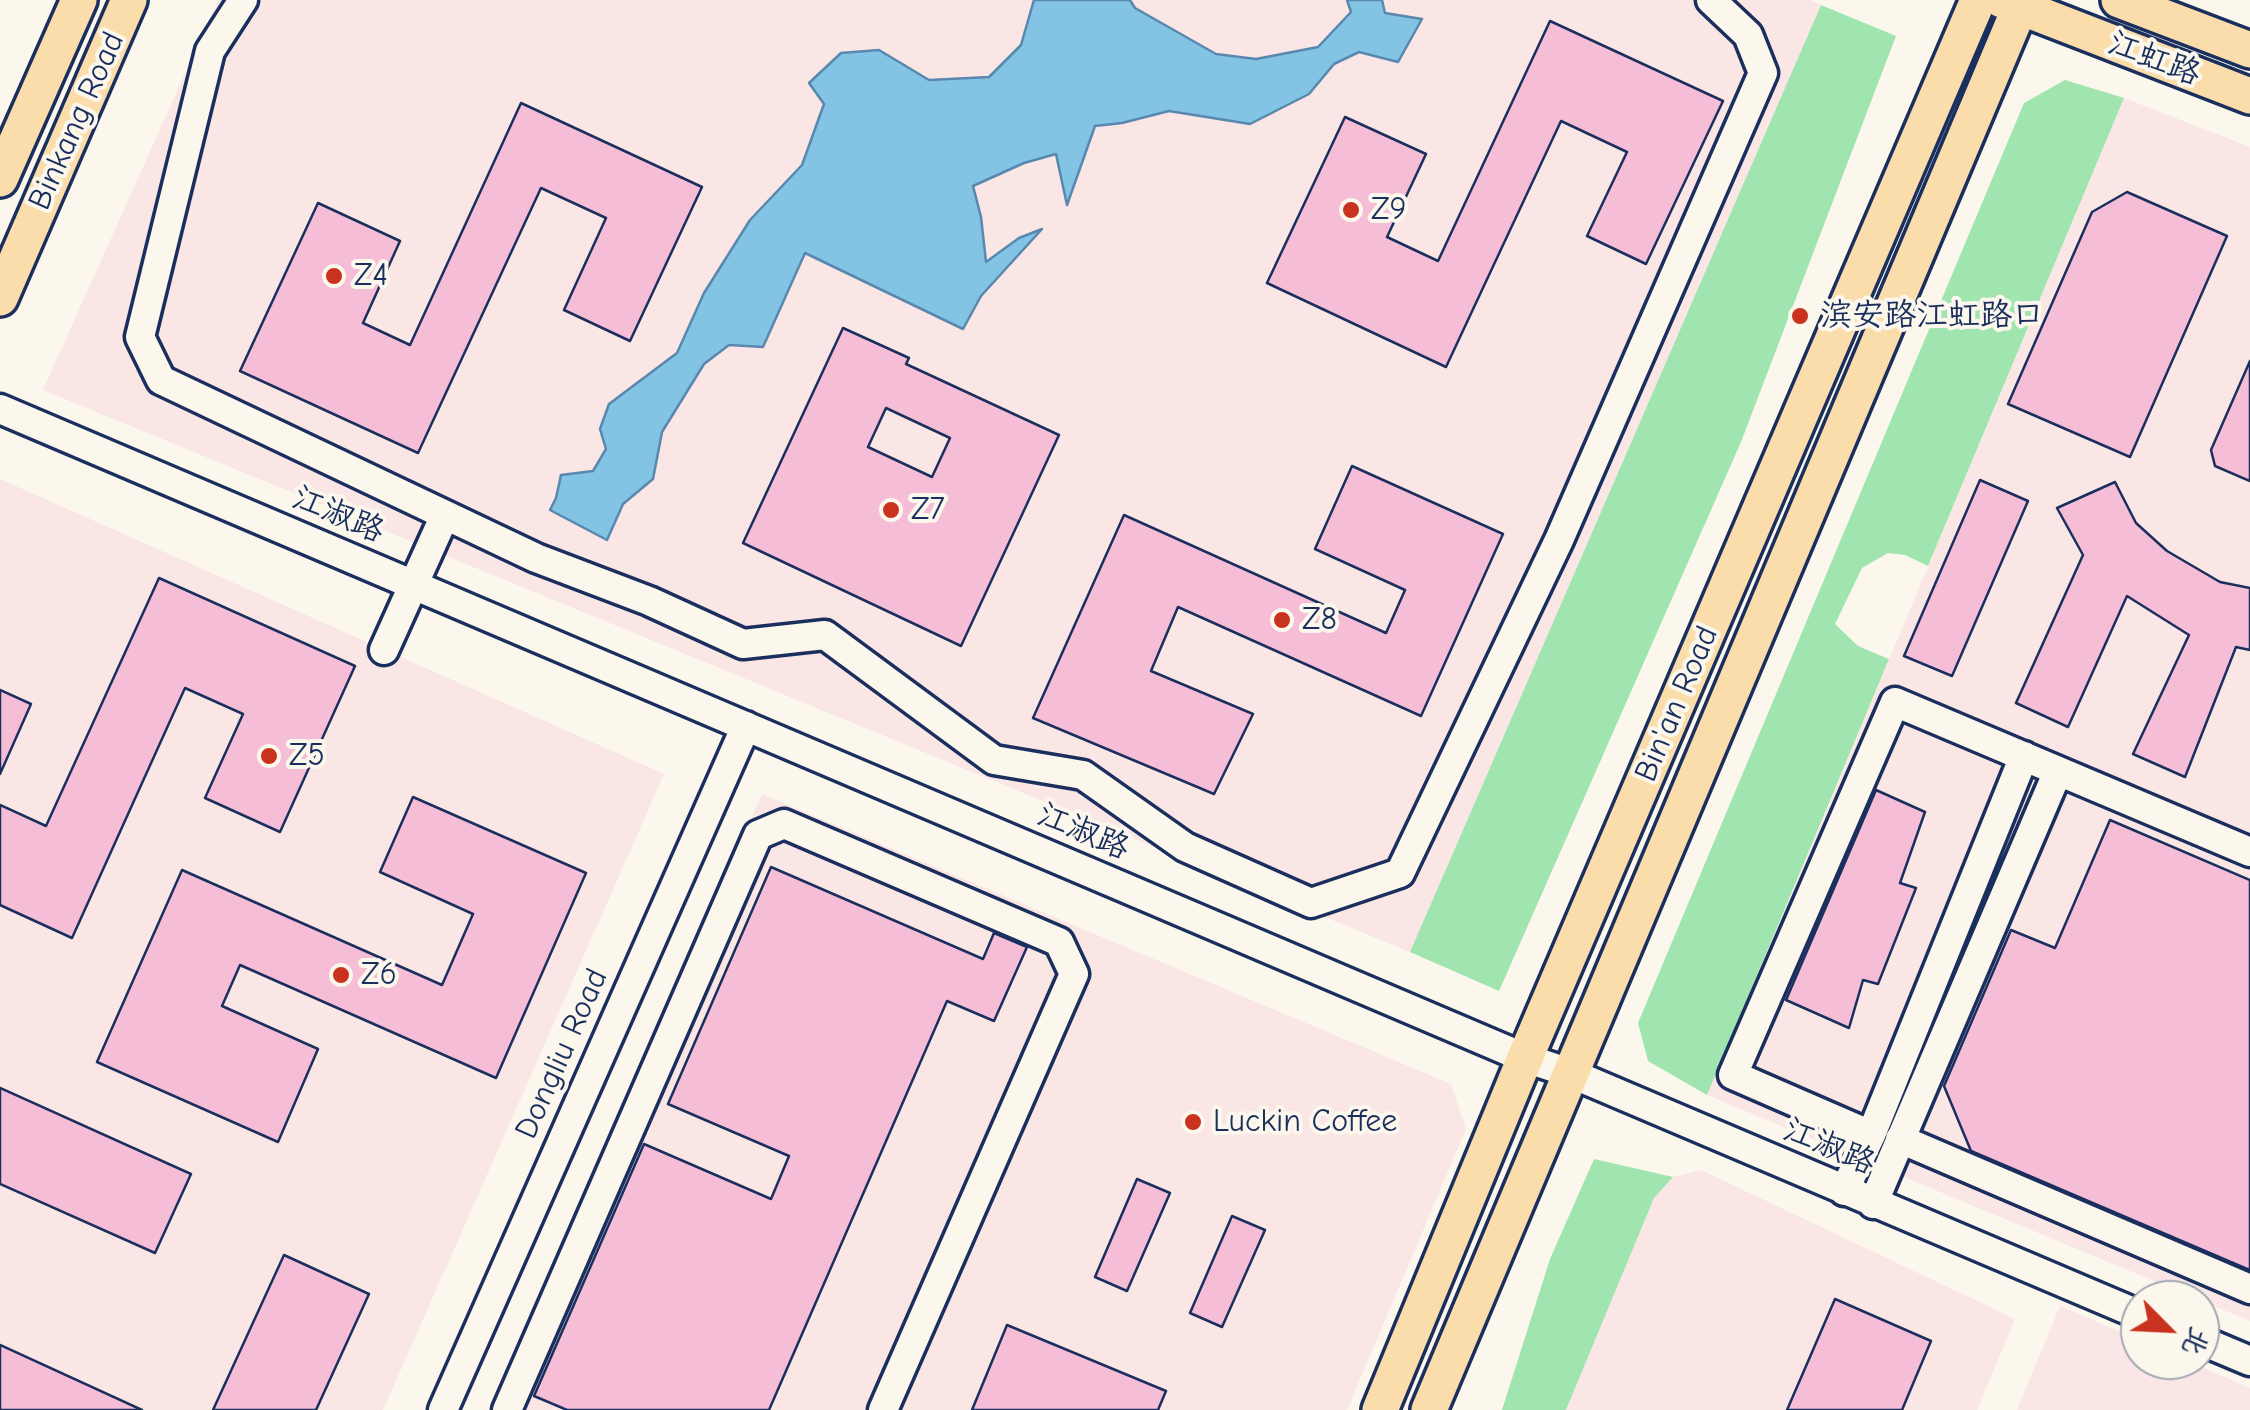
<!DOCTYPE html>
<meta charset="utf-8">
<style>
body{margin:0}
#map{position:relative;width:2250px;height:1410px;overflow:hidden;background:#fbf7ec;font-family:"Comic Neue","LXGW WenKai TC",sans-serif}
canvas{display:block}
.north{position:absolute;left:2120px;top:1280px;width:100px;height:100px;box-sizing:border-box;background:#fbf7ec;border:2px solid #a1a7b3;border-radius:50%;rotate:114deg;font-size:28px;font-weight:700;line-height:40px;text-align:center;color:#1b2f5e}
.north::after{content:'';display:block;margin:auto;width:35px;height:45px;background:#c8321e;clip-path:polygon(50% 0,100% 100%,50% 72%,0 100%)}
</style>
<div id="map">
<canvas width="2250" height="1410"></canvas>
<div class="north">北</div>
</div>
<script>
const c = document.querySelector('canvas').getContext('2d');
c.lineJoin = 'round';
function fill(path, color) { c.fillStyle = color; c.fill(path, 'evenodd'); }
const poly = rows => new Path2D(rows.map(r => 'M' + r).join(''));
function strokePath(path, color, width, dash) { c.strokeStyle = color; c.lineWidth = width; c.lineCap = dash ? 'butt' : 'round'; c.setLineDash(dash || []); c.stroke(path); }
function label(font, color, halo, rows, align = 'center') {
  c.font = font + ' "Comic Neue","LXGW WenKai TC",sans-serif'; c.lineWidth = 8; c.setLineDash([]); c.textBaseline = 'middle'; c.strokeStyle = halo; c.fillStyle = color; for (const [text, x, y, turn = 0] of rows) {
    c.save(); c.translate(x, y); c.rotate((+turn || 0) * Math.PI / 180); c.textAlign = isNaN(turn) ? turn : align; if (halo) c.strokeText(text, 0, 0); c.fillText(text, 0, 0); c.restore();
  }
}
const built = poly([
 [218,0,1810,0,1821,5,1410,952,43,390],
 [2124,98,2250,147,2250,1321,1707,1095],
 [0,479,664,774,383,1410,0,1410],
 [762,794,1451,1084,1466,1129,1347,1410,492,1410],
 [1701,1170,2015,1319,1977,1410,1566,1410,1654,1198,1673,1177],
 [2060,1306,2140,1340,2140,1360,2186,1360,2250,1388,2250,1410,2017,1410]
]);
const green = poly([
 [1821,5,1896,36,1741,442,1499,991,1410,952],
 [2065,80,2124,98,1928,566,1905,555,1888,553,1862,568,1835,624,1858,646,1889,659,1707,1095,1648,1061,1638,1023,2024,103],
 [1594,1159,1673,1177,1654,1198,1566,1410,1502,1410,1550,1259]
]);
const water = poly([
 [1034,0,1130,0,1135,8,1216,54,1256,59,1318,47,1351,12,1347,0,1382,0,1385,13,1422,19,1398,62,1359,52,1334,64,1309,94,1250,124,1169,111,1122,123,1095,126,1067,205,1056,154,1024,163,973,186,981,217,986,262,1019,238,1042,229,981,296,963,329,805,253,763,347,729,345,704,364,662,432,653,479,623,504,607,540,550,510,556,498,561,475,593,471,606,449,600,429,609,404,677,353,704,293,750,220,802,165,824,104,809,83,841,53,879,50,929,80,989,77,1021,45,1034,0]
]);
const building = poly([
 [1550,21,1723,101,1646,264,1587,236,1627,152,1561,121,1446,367,1267,283,1345,117,1426,154,1387,237,1438,261,1550,21],
 [521,103,702,187,630,341,564,310,606,218,541,188,418,453,240,371,318,203,400,241,363,323,410,345,521,103],
 [2127,192,2227,236,2130,457,2008,404,2092,212,2127,192],
 [843,328,909,358,906,364,1059,435,961,646,743,543,843,328],
 [886,408,950,438,932,477,868,447,886,408],
 [2250,361,2250,481,2215,466,2211,450,2250,361],
 [1352,466,1503,534,1421,716,1178,607,1151,671,1253,714,1214,794,1033,718,1124,515,1386,633,1405,590,1315,549,1352,466],
 [1980,480,2028,501,1952,676,1904,656,1980,480],
 [2115,482,2136,523,2167,551,2220,582,2250,588,2250,650,2236,647,2185,777,2133,754,2189,635,2127,596,2068,727,2016,703,2083,555,2057,508,2115,482],
 [159,578,355,666,280,832,205,798,243,714,185,688,72,938,0,905,0,805,46,826,159,578],
 [0,690,31,704,0,774,0,690],
 [1876,790,1925,812,1900,883,1916,888,1878,984,1863,980,1849,1028,1786,1000,1876,790],
 [413,797,586,873,496,1078,240,965,222,1006,318,1049,278,1142,97,1062,182,870,442,985,473,914,380,872,413,797],
 [2110,820,2250,880,2250,1270,1971,1151,1944,1086,2011,930,2055,948,2110,820],
 [771,867,983,959,994,933,1027,947,994,1021,947,1001,769,1410,567,1410,534,1396,644,1144,771,1199,789,1156,668,1104,771,867],
 [0,1088,191,1174,155,1253,0,1184,0,1088],
 [1137,1179,1170,1193,1127,1291,1095,1277,1137,1179],
 [1232,1216,1265,1230,1222,1327,1190,1313,1232,1216],
 [284,1255,369,1294,316,1410,213,1410,284,1255],
 [1835,1299,1931,1341,1902,1410,1787,1410,1835,1299],
 [1007,1325,1166,1391,1158,1410,972,1410,1007,1325],
 [0,1345,142,1410,0,1410,0,1345]
]);
const minor = poly([
 [243,0,210,51,140,337,161,380,536,558,649,601,743,644,825,635,994,760,1083,775,1185,847,1311,903,1400,873,1559,540,1763,73,1748,35,1711,0],
 [0,409,1525,1058,1570,1073,2140,1315],
 [384,650,445,515],
 [2024,756,1871,1135,1733,1075,1895,702,2250,852],
 [1900,1139,2250,1289],
 [1844,1191,1871,1135],
 [1873,1204,2058,771],
 [2200,1340,2250,1361],
 [443,1410,746,726],
 [507,1410,758,835,784,824,1059,942,1074,974,883,1410]
]);
const major = poly([
 [2002,0,2250,96],
 [2119,0,2250,50],
 [0,179,79,0],
 [0,298,129,0],
 [1380,1410,1525,1058,1978,0],
 [1429,1410,2023,0]
]);
const markers = [
 [1351,210,10,"#c8321e"],
 [334,276,10,"#c8321e"],
 [1800,316,10,"#c8321e"],
 [891,510,10,"#c8321e"],
 [1282,620,10,"#c8321e"],
 [269,756,10,"#c8321e"],
 [341,975,10,"#c8321e"],
 [1193,1122,10,"#c8321e"]
];
const streetNames = [
 ["江虹路",2154,59,21],
 ["Binkang Road",77,121,-66],
 ["江淑路",338,515,23],
 ["Bin'an Road",1677,704,-67],
 ["江淑路",1083,832,23],
 ["Dongliu Road",562,1054,-66],
 ["江淑路",1829,1147,23]
];
const poiNames = [
 ["Z9",1371,210],
 ["Z4",354,276],
 ["滨安路江虹路口",1820,316],
 ["Z7",911,510],
 ["Z8",1302,620],
 ["Z5",289,756],
 ["Z6",361,975],
 ["Luckin Coffee",1213,1122]
];
fill(built, '#fae6e5');
fill(green, '#a0e4b0');
fill(water, '#83c4e4');
strokePath(water, '#5988ae', 2.5);
fill(building, '#f6bed6');
strokePath(building, '#1b2f5e', 2.5);
strokePath(minor, '#1b2f5e', 35);
strokePath(major, '#1b2f5e', 42);
strokePath(minor, '#fbf7ec', 28);
strokePath(major, '#faddab', 35);
for (const [x, y, r, color] of markers) { const dot = new Path2D(); dot.arc(x, y, r, 0, 2 * Math.PI); c.fillStyle = color; c.fill(dot); strokePath(dot, '#fbf7ec', 4); }
label('32px', '#1b2f5e', '#fbf7ec', streetNames);
label('32px', '#1b2f5e', '#fbf7ec', poiNames, 'left');
</script>
